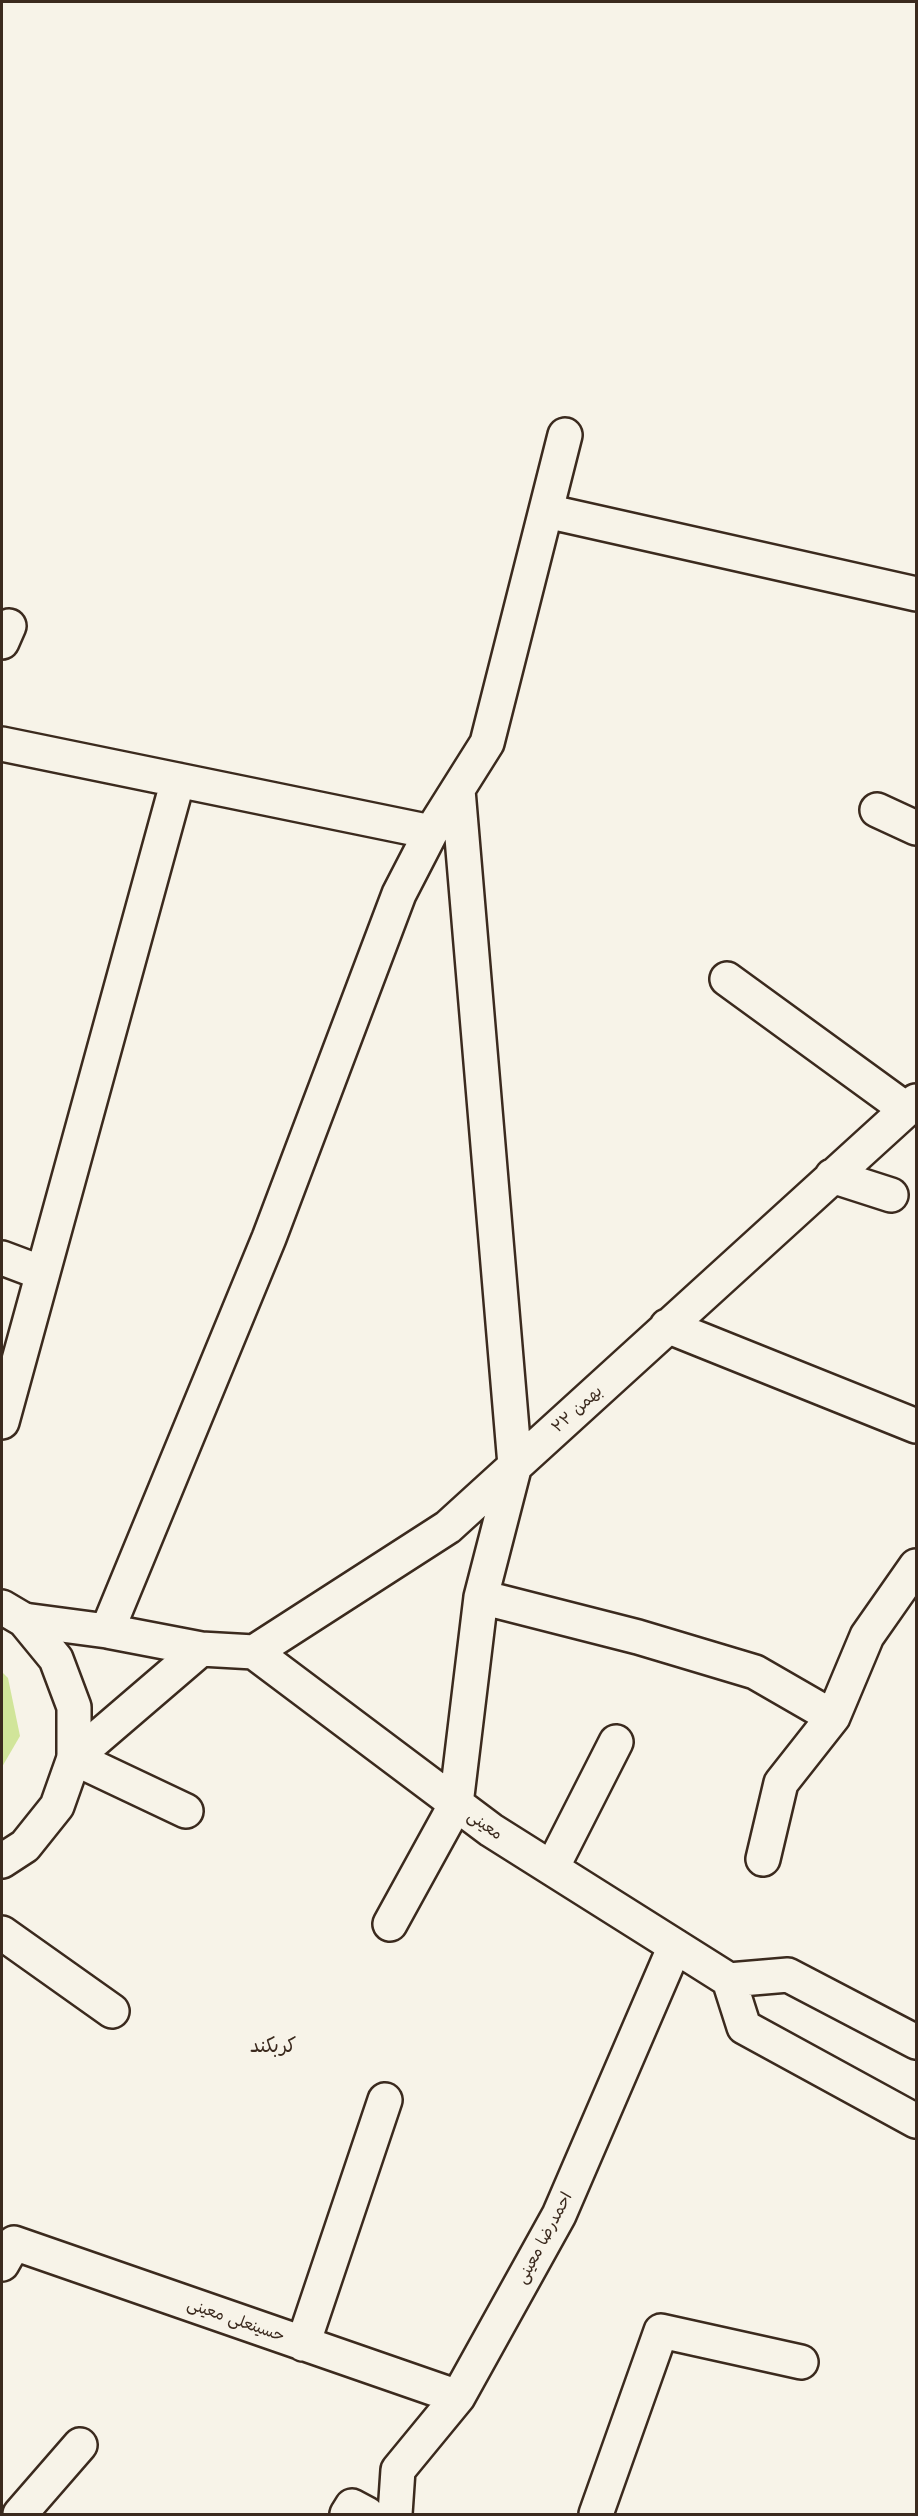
<!DOCTYPE html>
<meta charset="utf-8">
<style>
body{margin:0}
#map{position:relative;width:918px;height:2516px;overflow:hidden;background:#f7f3e8;font-family:Mali,sans-serif}
canvas{display:block}
.frame{position:absolute;inset:0;border:3px solid #3b2a1e;pointer-events:none}
</style>
<div id="map">
<canvas width="918" height="2516"></canvas>
<div class="frame"></div>
</div>
<script>
const c = document.querySelector('canvas').getContext('2d');
c.lineJoin = 'round';
function fill(path, color) { c.fillStyle = color; c.fill(path, 'evenodd'); }
const poly = rows => new Path2D(rows.map(r => 'M' + r).join(''));
function strokePath(path, color, width, dash) { c.strokeStyle = color; c.lineWidth = width; c.lineCap = dash ? 'butt' : 'round'; c.setLineDash(dash || []); c.stroke(path); }
function label(font, color, halo, rows, align = 'center') {
  c.font = font + ' Mali,"Playpen Sans Arabic",sans-serif'; c.lineWidth = 6; c.setLineDash([]); c.textBaseline = 'middle'; c.strokeStyle = halo; c.fillStyle = color; for (const [text, x, y, turn = 0] of rows) {
    c.save(); c.translate(x, y); c.rotate((+turn || 0) * Math.PI / 180); c.textAlign = isNaN(turn) ? turn : align; if (halo) c.strokeText(text, 0, 0); c.fillText(text, 0, 0); c.restore();
  }
}
const green = poly([
 [2,1672,8,1678,20,1736,2,1767]
]);
const minor = poly([
 [546,511,916,594],
 [2,642,9,626],
 [2,744,431,832],
 [877,810,916,828],
 [727,979,907,1110],
 [832,1176,891,1195],
 [2,1258,42,1273],
 [667,1326,916,1426],
 [2,1422,178,780],
 [481,1597,638,1637,755,1672,833,1717,867,1636,916,1566],
 [24,1620,107,1631,201,1649,74,1758,186,1811],
 [107,1631,269,1238,399,894,431,832,487,743,565,435],
 [201,1649,254,1652,448,1527,916,1101],
 [254,1652,491,1830,729,1980,788,1975,916,2042],
 [763,1859,781,1783,833,1717],
 [552,1868,616,1742],
 [390,1924,456,1804,481,1597,515,1465,458,790],
 [2,1933,112,2011],
 [729,1980,744,2027,916,2121],
 [2,2264,14,2243,458,2397],
 [303,2344,385,2100],
 [20,2514,80,2445],
 [347,2514,352,2506,367,2514],
 [395,2514,398,2470,458,2397,559,2215,675,1946],
 [596,2514,661,2331,801,2362]
]);
const tertiary = poly([
 [2,1607,24,1620,56,1659,74,1707,74,1758,57,1806,25,1846,2,1861]
]);
const streetNames = [
 ["۲۲ بهمن",577,1409,-42],
 ["معینی",485,1825,35],
 ["احمدرضا معینی",544,2238,-62],
 ["حسینعلی معینی",236,2320,19]
];
const quarterNames = [
 ["کربکند",273,2046]
];
fill(green, '#d1e59a');
strokePath(minor, '#3b2a1e', 38);
strokePath(tertiary, '#3b2a1e', 38);
strokePath(minor, '#f7f3e8', 33);
strokePath(tertiary, '#f7f3e8', 33);
label('16px', '#3b2a1e', '#f7f3e8', streetNames);
label('20px', '#3b2a1e', '#f7f3e8', quarterNames);
</script>
